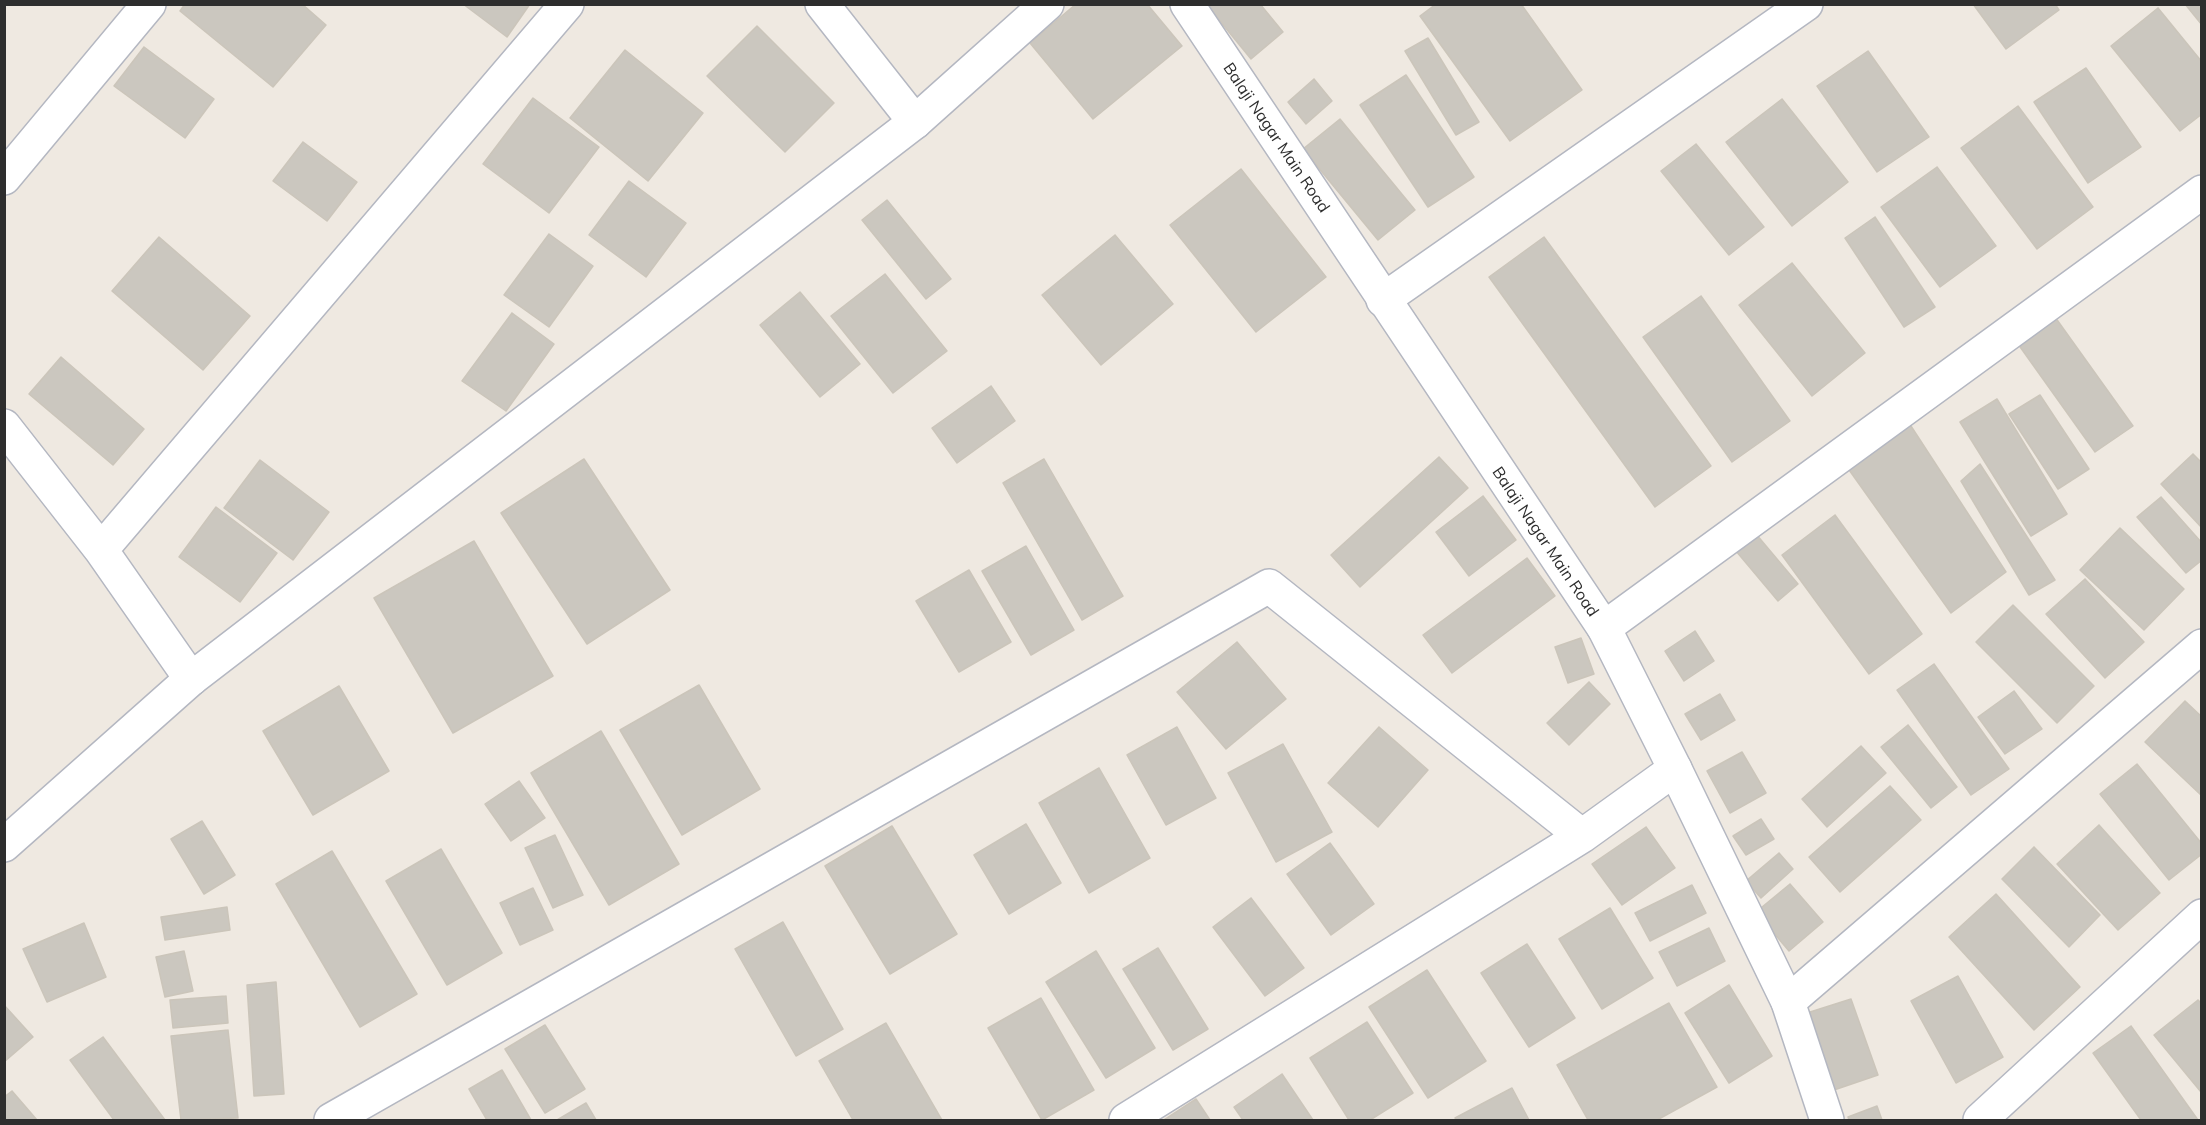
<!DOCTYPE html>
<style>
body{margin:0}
#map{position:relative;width:2206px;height:1125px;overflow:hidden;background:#efe9e1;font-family:Mulish,sans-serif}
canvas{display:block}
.frame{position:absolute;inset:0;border:6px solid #2e2e2e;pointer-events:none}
</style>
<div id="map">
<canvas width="2206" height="1125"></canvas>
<div class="frame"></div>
</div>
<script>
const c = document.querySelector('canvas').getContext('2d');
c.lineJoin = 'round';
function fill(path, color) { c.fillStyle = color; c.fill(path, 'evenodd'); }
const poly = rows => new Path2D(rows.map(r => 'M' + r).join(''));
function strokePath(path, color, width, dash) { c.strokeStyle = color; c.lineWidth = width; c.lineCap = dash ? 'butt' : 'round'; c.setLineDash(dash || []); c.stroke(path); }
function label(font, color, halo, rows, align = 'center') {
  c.font = font + ' Mulish,sans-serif'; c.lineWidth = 5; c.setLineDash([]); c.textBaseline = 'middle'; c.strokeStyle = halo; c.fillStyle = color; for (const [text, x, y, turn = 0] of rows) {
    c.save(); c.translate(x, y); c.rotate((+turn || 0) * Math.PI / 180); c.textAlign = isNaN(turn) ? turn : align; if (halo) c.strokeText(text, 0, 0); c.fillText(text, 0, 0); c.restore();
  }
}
const building = poly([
 [185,4,302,4,326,25,273,87,180,11,185,4],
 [463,4,530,4,507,37,463,4],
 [1076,4,1147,4,1182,46,1093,119,1030,43,1076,4],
 [1206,4,1260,4,1283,32,1251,59,1206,4],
 [1436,4,1521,4,1582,90,1510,141,1420,16,1436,4],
 [1973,4,2055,4,2059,10,2006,49,1973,4],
 [2185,4,2202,4,2202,25,2185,4],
 [2158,8,2202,62,2202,114,2180,131,2111,46,2158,8],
 [757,26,834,103,785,152,707,76,757,26],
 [1428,38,1479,122,1456,135,1405,51,1428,38],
 [144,47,214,99,185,138,114,86,144,47],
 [625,50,703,113,648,181,570,118,625,50],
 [1868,51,1929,137,1877,172,1817,86,1868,51],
 [2086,68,2141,147,2088,183,2034,102,2086,68],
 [1406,75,1474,177,1428,207,1360,105,1406,75],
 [1314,79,1332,101,1306,124,1288,102,1314,79],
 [533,98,599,147,549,213,483,164,533,98],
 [1782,99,1848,182,1792,226,1726,142,1782,99],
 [2018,106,2093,207,2037,249,1961,148,2018,106],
 [1340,119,1415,210,1378,240,1303,149,1340,119],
 [303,142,357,182,327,221,273,181,303,142],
 [1696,144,1764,227,1729,255,1661,171,1696,144],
 [1937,167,1996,246,1940,287,1881,207,1937,167],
 [1241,169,1326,277,1256,332,1170,225,1241,169],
 [629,181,686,223,646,277,589,235,629,181],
 [887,200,951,279,926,299,862,220,887,200],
 [1875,217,1935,307,1904,327,1845,238,1875,217],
 [549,234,593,266,549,327,504,295,549,234],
 [1115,235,1173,304,1101,365,1042,295,1115,235],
 [159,237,250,316,203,370,112,291,159,237],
 [1544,237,1711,466,1655,507,1489,277,1544,237],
 [1792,263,1865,353,1812,396,1739,305,1792,263],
 [885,274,947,351,893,393,831,316,885,274],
 [800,292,860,364,820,397,760,325,800,292],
 [1701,296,1790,421,1732,462,1643,337,1701,296],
 [512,313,554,344,506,411,462,381,512,313],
 [2055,317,2133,426,2095,452,2018,344,2055,317],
 [61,357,144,429,113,465,29,394,61,357],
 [991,386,1015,421,957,463,932,428,991,386],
 [2040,395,2089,469,2058,489,2009,414,2040,395],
 [1997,399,2067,514,2031,536,1960,422,1997,399],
 [1909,423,2006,572,1951,613,1847,467,1909,423],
 [2193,454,2202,463,2202,528,2161,484,2193,454],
 [1439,457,1468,488,1360,587,1331,555,1439,457],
 [584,459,670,590,587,644,501,513,584,459],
 [1044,459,1123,596,1082,620,1003,483,1044,459],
 [260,460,329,512,293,560,224,508,260,460],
 [1980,464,2055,580,2029,595,1961,481,1980,464],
 [1483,496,1516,540,1469,576,1436,532,1483,496],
 [2161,497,2202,543,2202,560,2186,573,2137,517,2161,497],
 [216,507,277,553,240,602,179,557,216,507],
 [1835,515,1922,634,1869,674,1782,555,1835,515],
 [2120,528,2184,589,2144,630,2080,570,2120,528],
 [1756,534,1798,584,1778,601,1736,551,1756,534],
 [474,541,553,676,453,733,374,598,474,541],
 [1026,546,1074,630,1031,655,982,571,1026,546],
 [1527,558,1555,596,1452,673,1423,635,1527,558],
 [969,570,1011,642,959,672,916,601,969,570],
 [2085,579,2144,642,2105,678,2046,614,2085,579],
 [2013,605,2094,686,2057,723,1976,642,2013,605],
 [1695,631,1714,661,1684,681,1665,651,1695,631],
 [1581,638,1594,674,1568,683,1555,647,1581,638],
 [1237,642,1286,699,1226,749,1177,692,1237,642],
 [1934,664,2009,769,1971,795,1897,690,1934,664],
 [1589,682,1610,704,1569,745,1547,723,1589,682],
 [699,685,760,789,682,835,620,730,699,685],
 [339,686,389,771,313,815,263,731,339,686],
 [2014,691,2042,729,2005,754,1978,717,2014,691],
 [1720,694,1735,720,1701,740,1685,714,1720,694],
 [2185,701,2202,717,2202,796,2145,742,2185,701],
 [1908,725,1957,787,1931,808,1881,747,1908,725],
 [1177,727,1216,798,1166,825,1127,755,1177,727],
 [1379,727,1428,770,1378,827,1328,783,1379,727],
 [601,731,679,864,609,905,531,773,601,731],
 [1283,744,1332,832,1276,862,1228,773,1283,744],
 [1861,746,1886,773,1827,827,1802,799,1861,746],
 [1742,752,1766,793,1730,813,1707,771,1742,752],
 [2137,764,2202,844,2202,854,2169,880,2100,794,2137,764],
 [1099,768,1150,858,1089,893,1039,803,1099,768],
 [519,781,545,818,511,841,485,804,519,781],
 [1890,786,1921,820,1840,892,1809,857,1890,786],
 [1761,819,1774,839,1746,855,1733,836,1761,819],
 [202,821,235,875,204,894,171,839,202,821],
 [1026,824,1061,883,1009,914,974,855,1026,824],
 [2099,825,2160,893,2118,930,2057,864,2099,825],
 [892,826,957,934,890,974,825,866,892,826],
 [1646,827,1675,868,1622,905,1592,864,1646,827],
 [555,835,583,895,553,908,525,848,555,835],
 [1330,843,1374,904,1331,935,1287,874,1330,843],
 [2034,847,2100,915,2069,947,2002,879,2034,847],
 [441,849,502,953,447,985,386,881,441,849],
 [332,851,417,994,360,1027,276,884,332,851],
 [1779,853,1793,869,1761,898,1746,881,1779,853],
 [1790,884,1823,922,1789,951,1756,912,1790,884],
 [1692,885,1706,913,1650,941,1635,913,1692,885],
 [533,888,553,930,520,945,500,903,533,888],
 [1996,894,2080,987,2034,1030,1949,937,1996,894],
 [1251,898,1304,968,1265,996,1213,927,1251,898],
 [227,907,230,930,165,940,161,917,227,907],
 [1610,908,1653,978,1602,1009,1559,939,1610,908],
 [783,922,843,1029,796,1056,735,949,783,922],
 [84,923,106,977,47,1002,23,949,84,923],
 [1709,928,1725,961,1677,986,1659,952,1709,928],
 [1527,944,1575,1018,1529,1047,1481,973,1527,944],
 [1158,948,1208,1029,1173,1050,1123,969,1158,948],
 [184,951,193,991,165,997,156,957,184,951],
 [1096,951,1155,1048,1106,1078,1046,982,1096,951],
 [1427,970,1486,1061,1428,1098,1369,1007,1427,970],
 [1958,976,2003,1057,1956,1083,1911,1001,1958,976],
 [276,982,284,1094,254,1096,247,985,276,982],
 [1729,985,1772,1056,1729,1083,1685,1013,1729,985],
 [226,996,228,1023,173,1028,170,1000,226,996],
 [1041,998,1094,1090,1042,1120,988,1028,1041,998],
 [1851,999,1878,1075,1834,1090,1807,1013,1851,999],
 [2198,1000,2202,1004,2201,1092,2154,1035,2198,1000],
 [1669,1003,1717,1087,1657,1120,1588,1120,1557,1065,1669,1003],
 [4,1005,33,1037,4,1062,4,1005],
 [1367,1022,1413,1093,1370,1120,1349,1120,1310,1058,1367,1022],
 [886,1023,942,1120,853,1120,819,1061,886,1023],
 [545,1025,585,1089,545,1113,505,1049,545,1025],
 [2131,1026,2198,1120,2141,1120,2093,1053,2131,1026],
 [228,1030,238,1118,181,1120,171,1036,228,1030],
 [103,1037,165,1120,114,1120,70,1060,103,1037],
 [502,1070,531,1120,487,1120,469,1089,502,1070],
 [1282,1074,1313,1120,1243,1120,1234,1107,1282,1074],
 [1512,1088,1529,1120,1457,1120,1455,1118,1512,1088],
 [12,1091,37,1120,4,1120,4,1097,12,1091],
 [1196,1099,1210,1120,1164,1120,1196,1099],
 [586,1103,596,1120,557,1120,586,1103],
 [1877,1106,1882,1120,1849,1120,1848,1117,1877,1106]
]);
const street = poly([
 [822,4,915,122],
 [4,178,149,4],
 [1383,300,1806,4],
 [4,426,101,550,191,679],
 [101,550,567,4],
 [1604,628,2202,192],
 [1788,1002,2202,646],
 [331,1120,1269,586,1582,836],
 [1126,1120,1582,836,1675,769],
 [1980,1120,2202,916]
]);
const secondary = poly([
 [1187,4,1604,628,1675,769,1788,1002,1827,1120],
 [4,845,191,679,915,122,1047,4]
]);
const streetNames = [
 ["Balaji Nagar Main Road",1276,138,56],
 ["Balaji Nagar Main Road",1545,542,56]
];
fill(building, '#cbc7bf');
strokePath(building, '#cbc5ba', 1.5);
strokePath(street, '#b4b7c1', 36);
strokePath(secondary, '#b4b7c1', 36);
strokePath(street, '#fff', 33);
strokePath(secondary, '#fff', 33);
label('16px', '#2e2e2e', '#fff', streetNames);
</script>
